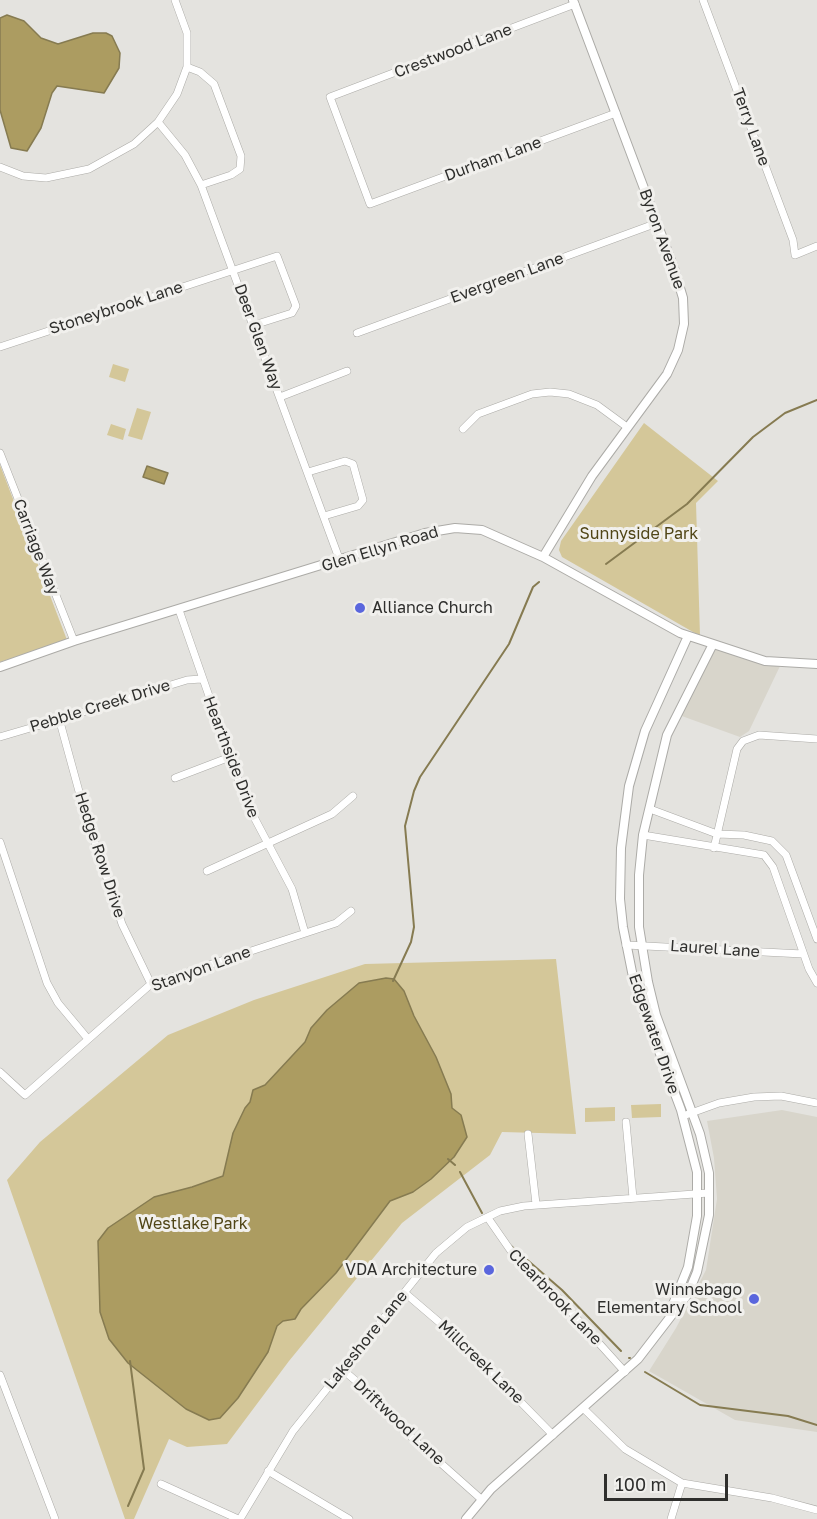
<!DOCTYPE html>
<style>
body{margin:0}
#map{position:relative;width:817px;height:1519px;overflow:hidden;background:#e4e3df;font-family:"Golos Text",sans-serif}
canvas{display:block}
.scale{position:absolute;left:604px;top:1474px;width:124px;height:27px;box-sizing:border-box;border:3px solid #2f2f2d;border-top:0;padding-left:8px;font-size:18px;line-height:21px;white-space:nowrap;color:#2f2f2d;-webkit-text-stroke:4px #f1f0ed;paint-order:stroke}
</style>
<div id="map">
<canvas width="817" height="1519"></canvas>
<div class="scale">100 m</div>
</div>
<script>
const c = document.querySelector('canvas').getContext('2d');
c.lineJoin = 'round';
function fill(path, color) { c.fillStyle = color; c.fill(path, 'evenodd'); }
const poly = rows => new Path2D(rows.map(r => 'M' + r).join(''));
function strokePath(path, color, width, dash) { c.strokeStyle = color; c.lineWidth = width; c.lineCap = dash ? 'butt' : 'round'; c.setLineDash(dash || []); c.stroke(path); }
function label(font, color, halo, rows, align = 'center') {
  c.font = font + ' "Golos Text",sans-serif'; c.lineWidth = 6; c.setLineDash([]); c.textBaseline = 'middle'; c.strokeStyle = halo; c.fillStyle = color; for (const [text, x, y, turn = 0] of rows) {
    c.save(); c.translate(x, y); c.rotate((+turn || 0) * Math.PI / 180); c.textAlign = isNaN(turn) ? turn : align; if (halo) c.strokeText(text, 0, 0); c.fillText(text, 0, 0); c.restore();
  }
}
const built = poly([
 [714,646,781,664,749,731,740,737,679,715],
 [782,1110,817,1117,817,1432,735,1420,649,1371,676,1328,706,1270,717,1199,714,1158,707,1121]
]);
const green = poly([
 [113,364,129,369,125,382,109,377],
 [137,408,151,412,142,440,128,436],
 [644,423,718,481,696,503,700,636,562,557,559,550,561,541],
 [111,424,126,429,123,440,107,435],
 [0,465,67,640,0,662],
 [556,959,576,1134,502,1132,490,1155,402,1223,289,1361,227,1444,187,1447,169,1439,134,1519,125,1519,7,1180,40,1142,168,1035,254,1000,365,964],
 [661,1104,661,1117,632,1118,631,1105],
 [615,1107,615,1121,585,1122,585,1108]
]);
const water = poly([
 [7,15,24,21,41,38,58,44,93,33,106,33,112,36,120,53,119,68,104,93,57,86,52,93,41,128,27,151,11,148,0,110,0,18,7,15],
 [147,466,168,473,164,484,143,477,147,466],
 [386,978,394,979,404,991,414,1016,436,1057,451,1094,452,1108,461,1115,467,1137,454,1157,431,1179,413,1192,390,1201,336,1273,301,1309,295,1319,283,1321,277,1326,268,1352,238,1398,220,1418,209,1420,186,1409,128,1363,109,1339,100,1312,98,1241,108,1228,154,1197,192,1187,223,1176,233,1133,245,1108,250,1102,253,1090,265,1085,305,1042,311,1028,327,1010,359,983,386,978]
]);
const stream = poly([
 [606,564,687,504,753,437,785,413,817,400],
 [393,981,411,942,414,927,405,826,414,791,420,777,509,644,533,587,539,582],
 [448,1159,455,1165],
 [460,1172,482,1213],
 [510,1245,562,1290,621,1351],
 [629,1358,630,1358],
 [645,1372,700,1405,788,1416,817,1425],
 [128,1506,144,1469,130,1361]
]);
const minor = poly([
 [703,0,793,240,795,255,817,246],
 [187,67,200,72,214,84,241,156,240,169,231,175,201,185],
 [330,97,575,4],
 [330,97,370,204],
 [158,122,185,155,201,185,340,561],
 [0,167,23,176,46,178,89,169,134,144,158,122,177,94,187,67,187,33,175,0],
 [370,204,616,113],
 [357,333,657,223],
 [0,347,277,256,296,306,292,313,254,325],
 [280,397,347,371],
 [463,429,478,414,532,394,550,392,569,394,597,405,627,427],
 [0,453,74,641],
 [308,472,345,461,353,464,363,500,358,506,324,516],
 [179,610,246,802,292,889,305,933],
 [60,722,83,806,122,924,151,984],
 [0,737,44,724,60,722,70,716,187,680,201,679],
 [175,778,230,757],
 [650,809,717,834,744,835,772,841,786,855,817,939],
 [643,835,764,855,773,867,809,969,817,983],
 [0,842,47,983,58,1003,88,1039],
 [714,848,737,749,743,741,759,735,817,739],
 [207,871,332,814,353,796],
 [626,945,803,954],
 [0,1072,25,1095,151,984,336,923,351,911],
 [683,1116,719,1103,754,1097,781,1096,817,1103],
 [626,1122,633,1198],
 [528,1134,536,1204],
 [488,1218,513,1254,542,1280,625,1372],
 [405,1293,460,1340,553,1435],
 [343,1370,375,1397,399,1426,481,1499],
 [0,1375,55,1519],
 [584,1409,625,1449,682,1483,772,1498,817,1510],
 [268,1471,349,1519],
 [161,1484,238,1519],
 [240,1519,293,1431,436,1253,467,1227,500,1211,524,1206,709,1193],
 [671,1519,682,1483]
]);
const tertiary = poly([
 [543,557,592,476,667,374,678,350,684,324,683,298,674,268,573,0],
 [0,667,74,641,425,533,455,528,482,530,543,557,680,633,765,661,817,664],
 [669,1314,688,1267,697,1216,697,1172,681,1110,635,987,623,927,620,899,621,848,629,786,645,731,688,636],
 [466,1519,491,1489,638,1359,688,1294,697,1272,709,1215,709,1173,700,1134,656,1015,648,982,639,927,639,875,643,835,667,735,713,644]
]);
const markers = [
 [360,608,6,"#5a66dd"],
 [489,1270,6,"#5a66dd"],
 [754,1299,6,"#5a66dd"]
];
const streetNames = [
 ["Crestwood Lane",453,51,-21],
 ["Terry Lane",751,127,70],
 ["Durham Lane",493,159,-20],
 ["Byron Avenue",662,239,70],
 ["Evergreen Lane",507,278,-20],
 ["Stoneybrook Lane",116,308,-18],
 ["Deer Glen Way",258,337,70],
 ["Carriage Way",36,547,69],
 ["Glen Ellyn Road",380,549,-17],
 ["Pebble Creek Drive",100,706,-17],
 ["Hearthside Drive",231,757,69],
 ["Hedge Row Drive",100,855,72],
 ["Laurel Lane",715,949,4],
 ["Stanyon Lane",201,969,-20],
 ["Edgewater Drive",654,1034,71],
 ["Clearbrook Lane",555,1297,46],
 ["Lakeshore Lane",366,1340,-51],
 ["Millcreek Lane",481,1362,44],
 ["Driftwood Lane",399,1422,43]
];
const parkNames = [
 ["Sunnyside Park",639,534],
 ["Westlake Park",193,1224]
];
const poiNames = [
 ["Alliance Church",372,608,"left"],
 ["VDA Architecture",477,1270],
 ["Winnebago",742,1290],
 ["Elementary School",742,1308]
];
fill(built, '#d8d5cb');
fill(green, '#d4c799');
fill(water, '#ac9c61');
strokePath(water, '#867b51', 1.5);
strokePath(stream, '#867b51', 2);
strokePath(minor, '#acaba7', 8);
strokePath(tertiary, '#acaba7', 10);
strokePath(minor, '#fff', 7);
strokePath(tertiary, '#fff', 8);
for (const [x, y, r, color] of markers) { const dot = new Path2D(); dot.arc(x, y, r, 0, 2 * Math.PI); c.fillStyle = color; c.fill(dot); strokePath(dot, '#f1f0ed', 2); }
label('16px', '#2f2f2d', '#f1f0ed', streetNames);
label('16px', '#504516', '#f1f0ed', parkNames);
label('16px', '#2f2f2d', '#f1f0ed', poiNames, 'right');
</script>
